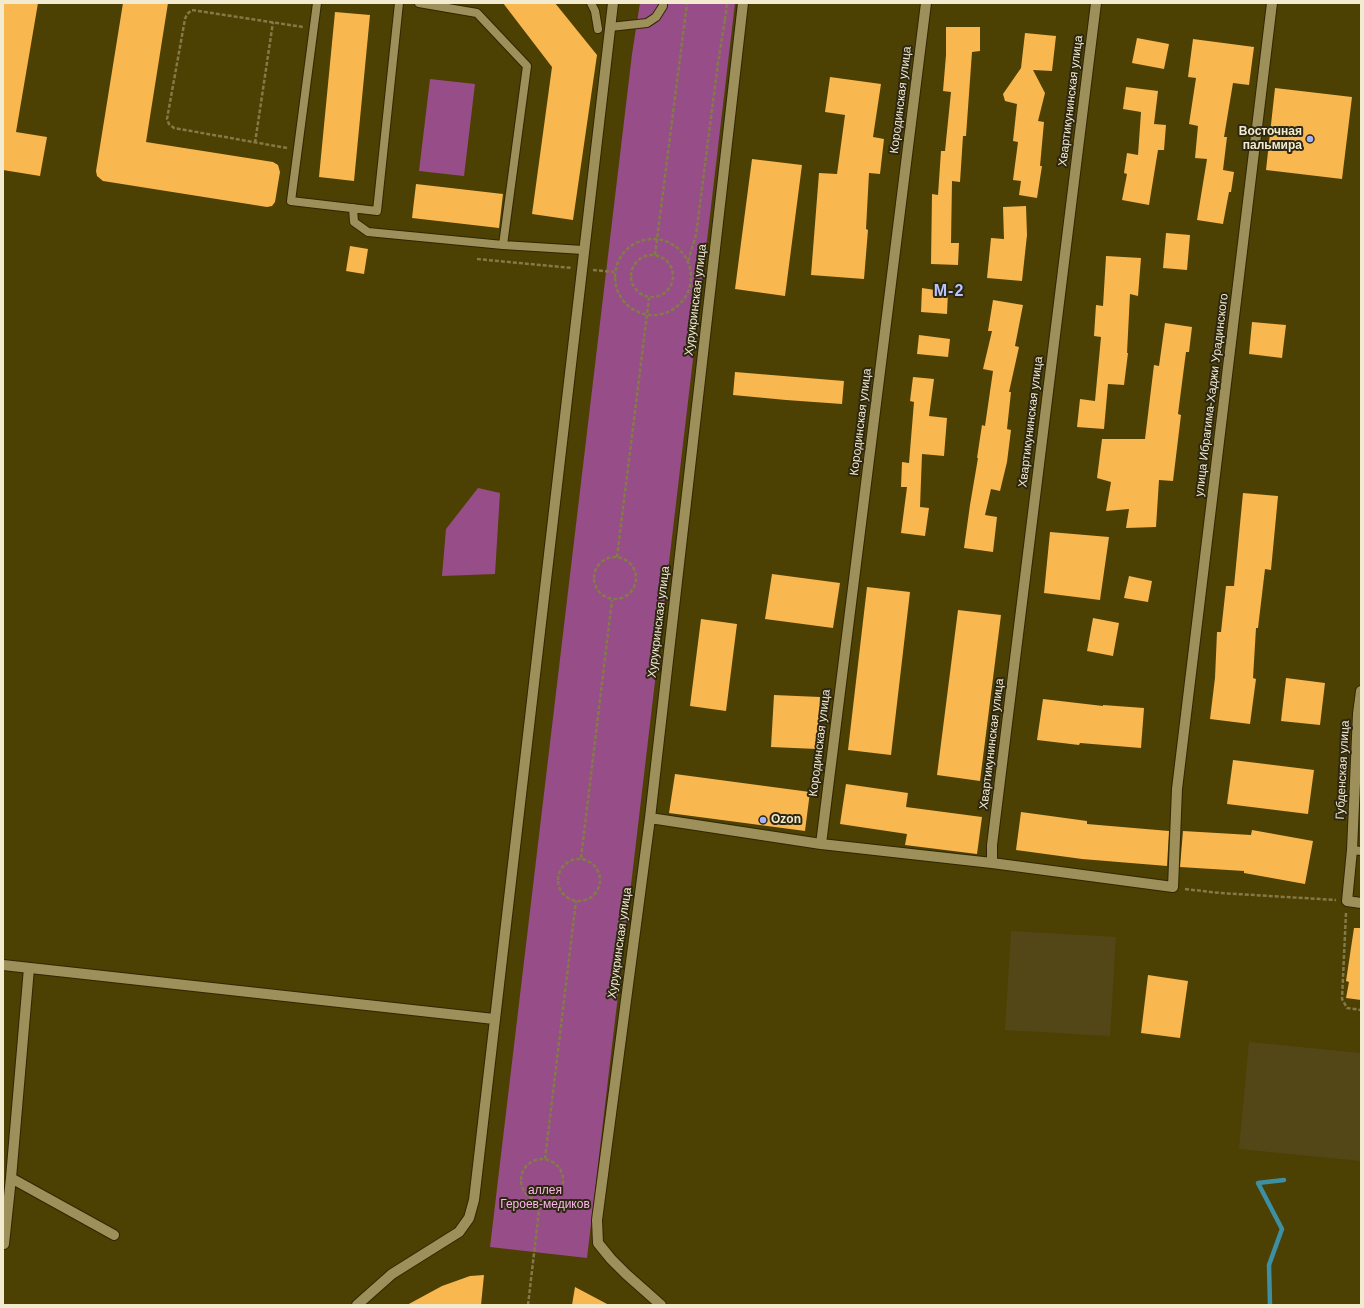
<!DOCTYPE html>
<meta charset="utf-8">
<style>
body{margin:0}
#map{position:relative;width:1364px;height:1308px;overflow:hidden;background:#4d4003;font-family:Arial,sans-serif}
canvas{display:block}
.frame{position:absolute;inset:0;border:4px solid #f2ebd0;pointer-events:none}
</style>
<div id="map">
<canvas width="1364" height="1308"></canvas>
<div class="frame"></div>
</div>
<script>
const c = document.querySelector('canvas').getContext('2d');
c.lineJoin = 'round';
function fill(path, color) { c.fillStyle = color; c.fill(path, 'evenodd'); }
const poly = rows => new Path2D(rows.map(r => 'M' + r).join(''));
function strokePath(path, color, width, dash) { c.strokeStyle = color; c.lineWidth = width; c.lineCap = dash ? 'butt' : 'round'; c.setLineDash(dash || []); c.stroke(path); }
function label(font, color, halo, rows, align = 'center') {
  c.font = font + ' Arial,sans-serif'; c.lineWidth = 4; c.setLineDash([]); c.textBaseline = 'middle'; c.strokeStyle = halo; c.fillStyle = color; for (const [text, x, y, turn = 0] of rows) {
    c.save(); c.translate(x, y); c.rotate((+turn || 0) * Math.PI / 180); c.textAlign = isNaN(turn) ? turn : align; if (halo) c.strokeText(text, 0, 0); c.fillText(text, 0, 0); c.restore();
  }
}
const built = poly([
 [1011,931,1116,937,1110,1036,1005,1030],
 [1249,1042,1361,1053,1361,1161,1239,1149]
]);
const green = poly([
 [640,3,735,3,587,1258,490,1247,632,54],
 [430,79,475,84,464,176,419,171],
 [478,488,500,493,495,574,442,576,446,529]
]);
const stream = poly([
 [1270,1305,1269,1265,1282,1229,1258,1183,1284,1180]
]);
const building = poly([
 [3,3,38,3,16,132,47,137,40,176,3,170],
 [123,3,168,3,146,142,273,162,278,165,280,172,275,202,272,206,267,207,103,181,97,176,96,171],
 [503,3,555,3,597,55,573,220,532,214,552,67],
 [335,12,370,15,354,181,319,177],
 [946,27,980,27,980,51,972,52,966,136,963,136,960,182,952,181,951,243,959,243,958,265,931,264,932,194,938,195,941,151,945,151,951,92,943,91,946,55],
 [1025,33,1056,36,1052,71,1033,70,1045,93,1038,121,1044,122,1040,166,1042,166,1037,198,1019,195,1021,181,1013,180,1018,142,1013,141,1017,104,1005,101,1003,94,1021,68],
 [1137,38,1169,44,1164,69,1132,63],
 [1193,39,1254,47,1249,85,1233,83,1224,137,1227,137,1223,170,1234,172,1231,192,1229,192,1223,224,1197,220,1207,159,1195,158,1198,126,1189,124,1196,78,1188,77],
 [830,77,881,84,873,137,884,139,880,174,869,173,866,229,868,230,864,279,811,275,819,173,837,174,845,115,825,112],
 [1126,87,1158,91,1154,124,1166,125,1164,150,1158,150,1149,205,1122,200,1127,174,1124,173,1127,153,1138,155,1141,112,1123,109],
 [1275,88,1352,97,1342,179,1266,170],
 [752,159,802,165,785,296,735,289],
 [416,184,503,194,499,228,412,218],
 [1026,206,1027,235,1022,281,987,278,991,238,1004,239,1003,207],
 [1166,233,1190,235,1187,270,1163,268],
 [350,246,368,249,364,274,346,271],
 [1106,256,1141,258,1138,296,1130,294,1127,353,1128,353,1124,385,1108,384,1104,429,1077,427,1080,399,1095,401,1101,337,1094,336,1096,305,1103,306],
 [922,288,948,292,947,314,921,312],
 [993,300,1023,305,1015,346,1019,347,1009,392,1011,392,1007,429,1011,430,1007,462,1000,491,991,489,985,515,997,517,993,552,964,548,970,505,978,458,977,458,982,425,985,426,993,371,983,369,992,331,988,331],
 [1252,322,1286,325,1282,358,1249,354],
 [1165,323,1192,327,1189,352,1186,352,1178,414,1181,415,1173,481,1159,480,1156,527,1126,528,1129,509,1106,511,1111,482,1097,478,1102,439,1145,439,1154,365,1159,366],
 [919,335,950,339,948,357,917,354],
 [735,372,844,381,842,404,786,400,733,395],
 [913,377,934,379,929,416,947,418,944,456,922,454,920,507,929,508,925,536,901,533,907,487,901,487,902,462,909,463,914,402,910,401],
 [1243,493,1278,496,1271,570,1265,569,1258,628,1256,628,1253,678,1256,679,1250,724,1210,719,1215,678,1217,632,1221,632,1226,586,1234,586],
 [1050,532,1109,537,1100,600,1044,593],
 [772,574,840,583,833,628,765,619],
 [1129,576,1152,581,1148,602,1124,598],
 [867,587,910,592,891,755,848,750],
 [958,610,1001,615,980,781,937,775],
 [1093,618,1119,623,1113,656,1087,651],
 [701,619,737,624,726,711,690,706],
 [1286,678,1325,683,1320,725,1281,721],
 [774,695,820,697,817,749,771,747],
 [1043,699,1103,706,1103,705,1144,708,1141,748,1080,743,1079,745,1037,740],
 [1233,760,1314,770,1308,814,1227,804],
 [675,774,810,792,805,831,669,813],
 [846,784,908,793,906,807,982,817,977,854,905,845,907,834,840,824],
 [1021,812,1087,821,1087,824,1169,831,1167,866,1082,859,1016,850],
 [1252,830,1313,841,1305,884,1244,873,1244,871,1180,867,1183,831,1251,835],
 [1354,928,1361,928,1361,1000,1346,998,1349,982,1346,981],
 [1148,975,1188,981,1180,1038,1141,1033],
 [484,1275,481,1305,407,1305,442,1286,470,1276],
 [575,1287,609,1305,572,1305]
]);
const path = poly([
 [725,20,727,3],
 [255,143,273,22],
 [287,148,174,128,169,124,167,119,185,19,187,14,192,10,303,27],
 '615 277a38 38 0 1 1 76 0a38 38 0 1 1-76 0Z',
 '631 276a21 21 0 1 1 42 0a21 21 0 1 1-42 0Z',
 [655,255,687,3],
 [477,259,572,268],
 [688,261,696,235,718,63,725,19],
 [593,270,614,272],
 '594 578a21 21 0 1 1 42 0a21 21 0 1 1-42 0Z',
 [617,557,649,298],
 [581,858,612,600],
 '558 880a21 21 0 1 1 42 0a21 21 0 1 1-42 0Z',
 [1185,889,1220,893,1336,900],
 [1346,913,1342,999,1347,1008,1361,1010],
 '521 1180a21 21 0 1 1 42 0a21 21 0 1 1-42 0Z',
 [545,1159,576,901],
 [528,1305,540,1202]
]);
const lane = poly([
 [317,3,291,201,377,211,399,3],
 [419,3,477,13,527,66,503,245],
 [591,3,595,11,598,29],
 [610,27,647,23,656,17,663,6,663,3],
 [353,208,354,222,368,232,503,245,583,250],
 [1352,850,1361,851]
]);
const street = poly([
 [1361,691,1358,714,1352,850,1347,901,1361,903],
 [650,818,821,844,992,863,1173,887,1177,789,1272,3],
 [821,844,926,3],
 [992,863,992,845,1096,3],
 [3,965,494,1019],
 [11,1178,114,1235],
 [4,1244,11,1178,29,968],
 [357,1305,392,1274,459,1232,469,1218,474,1200,613,3],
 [661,1305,626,1274,611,1259,598,1243,597,1220,650,818,743,3]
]);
const markers = [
 [1310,139,4,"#a4b2fc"],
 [763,820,4,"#a4b2fc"]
];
const streetNames = [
 ["Кородинская улица",901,100,-83],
 ["Хвартикунинская улица",1071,101,-83],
 ["Хурукринская улица",696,300,-83],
 ["улица Ибрагима-Хаджи Урадинского",1212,395,-83],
 ["Кородинская улица",861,422,-83],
 ["Хвартикунинская улица",1031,422,-83],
 ["Хурукринская улица",659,622,-83],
 ["Кородинская улица",820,743,-83],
 ["Хвартикунинская улица",992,744,-83],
 ["Губденская улица",1343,770,-87],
 ["Хурукринская улица",620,943,-82]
];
const poiNames = [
 ["Восточная",1302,132],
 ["пальмира",1302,146],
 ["Ozon",771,820,"left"]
];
const parkNames = [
 ["аллея",545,1191],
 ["Героев-медиков",545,1205]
];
const districtNames = [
 ["М-2",949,292]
];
fill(built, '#534717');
fill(green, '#974d87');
strokePath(stream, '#3d90a3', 4.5);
fill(building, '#f9b74f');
strokePath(lane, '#302700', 10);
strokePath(street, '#302700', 12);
strokePath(path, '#847948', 2.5, [4, 2]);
strokePath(lane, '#9e905a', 8);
strokePath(street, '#9e905a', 10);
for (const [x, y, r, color] of markers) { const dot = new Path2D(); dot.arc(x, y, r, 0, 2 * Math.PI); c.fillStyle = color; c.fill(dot); strokePath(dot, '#2d2711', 1.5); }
label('12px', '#f2ebd0', '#2d2711', streetNames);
label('bold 12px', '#f2ebd0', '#2d2711', poiNames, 'right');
label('12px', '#fcb8eb', '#2d2711', parkNames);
c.letterSpacing = '1px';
label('bold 16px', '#b9c4fd', '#2d2711', districtNames);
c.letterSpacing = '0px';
</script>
